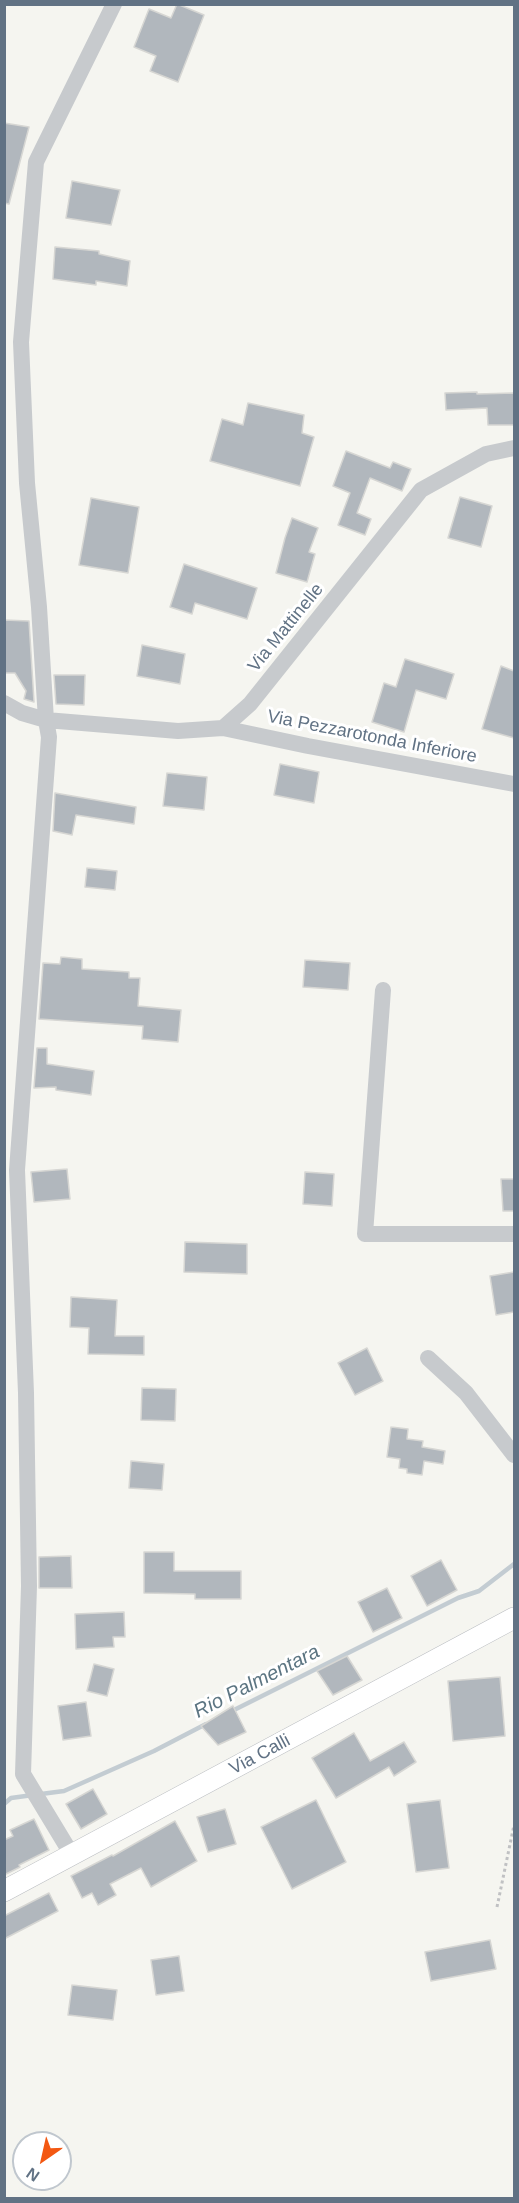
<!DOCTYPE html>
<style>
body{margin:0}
#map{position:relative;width:519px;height:2203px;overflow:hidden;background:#f5f5f0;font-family:Helvetica,sans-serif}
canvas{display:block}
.frame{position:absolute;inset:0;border:6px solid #617284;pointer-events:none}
.north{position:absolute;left:12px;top:2131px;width:60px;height:60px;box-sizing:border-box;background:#fff;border:2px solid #c0c7ce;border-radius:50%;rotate:214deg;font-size:16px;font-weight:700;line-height:24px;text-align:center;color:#617284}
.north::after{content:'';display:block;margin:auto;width:21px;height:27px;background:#f35812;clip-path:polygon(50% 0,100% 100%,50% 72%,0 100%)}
</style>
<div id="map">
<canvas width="519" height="2203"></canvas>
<div class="frame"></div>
<div class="north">N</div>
</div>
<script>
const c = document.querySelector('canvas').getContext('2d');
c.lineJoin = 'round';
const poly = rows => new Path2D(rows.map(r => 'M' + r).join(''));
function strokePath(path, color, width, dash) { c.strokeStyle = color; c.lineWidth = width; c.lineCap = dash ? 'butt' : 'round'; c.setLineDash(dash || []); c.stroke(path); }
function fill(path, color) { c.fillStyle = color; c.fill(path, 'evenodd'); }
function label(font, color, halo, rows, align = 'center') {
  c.font = font + ' Helvetica,sans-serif'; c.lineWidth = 6; c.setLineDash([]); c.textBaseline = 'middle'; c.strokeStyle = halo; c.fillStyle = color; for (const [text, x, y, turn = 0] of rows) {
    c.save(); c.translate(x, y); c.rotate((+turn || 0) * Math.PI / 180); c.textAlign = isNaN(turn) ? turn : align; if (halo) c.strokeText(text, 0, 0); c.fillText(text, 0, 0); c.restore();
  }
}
const stream = poly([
 [230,1712,458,1598,479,1591,514,1564],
 [41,1794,64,1791,154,1751,206,1724],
 [4,1804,11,1798,33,1795]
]);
const building = poly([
 [177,4,204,15,178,82,150,71,156,56,134,47,149,9,171,18,177,4],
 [4,123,29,127,9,204,4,203,4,123],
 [72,181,120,190,111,225,66,218,72,181],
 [55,247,99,251,99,254,130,261,127,286,96,281,96,285,53,279,55,247],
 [477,392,477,394,514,393,514,425,488,425,487,408,446,410,445,393,477,392],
 [248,403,304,415,302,433,314,437,300,486,210,461,222,419,243,425,248,403],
 [346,451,390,468,393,462,411,469,402,491,370,478,357,513,371,519,365,535,338,525,350,493,333,486,346,451],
 [460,497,492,506,481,547,448,538,460,497],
 [91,498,139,507,128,573,79,565,91,498],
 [292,518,318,528,309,552,315,554,307,582,276,573,285,538,292,518],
 [184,564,257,588,247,619,195,603,192,614,170,607,184,564],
 [4,620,29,621,34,702,24,699,26,691,15,673,5,673,4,620],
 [142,645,185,654,180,684,137,676,142,645],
 [405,659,454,674,446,699,416,690,404,732,372,722,384,683,396,687,405,659],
 [501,666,514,671,514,738,482,729,501,666],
 [54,675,85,675,84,705,56,704,54,675],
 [280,764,319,772,314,803,274,795,280,764],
 [167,773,207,777,204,810,163,806,167,773],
 [55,793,136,807,134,824,76,815,72,835,53,831,55,793],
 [87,868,117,871,115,890,85,887,87,868],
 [61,957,82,959,82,969,129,972,129,978,140,978,138,1006,181,1010,178,1042,142,1039,143,1026,39,1019,43,963,60,964,61,957],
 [305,960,350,963,348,990,303,987,305,960],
 [37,1048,47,1048,47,1064,94,1071,91,1095,56,1090,56,1087,34,1088,37,1048],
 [67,1169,70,1199,34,1202,31,1172,67,1169],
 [305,1172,334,1174,332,1206,303,1204,305,1172],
 [501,1179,514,1179,514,1211,503,1211,501,1179],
 [185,1242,247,1244,247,1274,184,1272,185,1242],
 [514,1272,514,1312,496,1315,490,1276,514,1272],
 [71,1297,117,1300,115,1336,144,1336,144,1355,88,1354,89,1328,70,1327,71,1297],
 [367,1348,383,1381,355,1395,338,1363,367,1348],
 [142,1388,176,1389,175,1421,141,1420,142,1388],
 [391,1427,408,1429,407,1439,423,1441,422,1447,445,1451,443,1464,424,1461,422,1475,407,1473,407,1469,399,1468,400,1459,387,1457,391,1427],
 [131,1461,164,1464,162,1490,129,1488,131,1461],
 [144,1552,174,1552,174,1571,241,1571,241,1599,195,1599,195,1594,144,1593,144,1552],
 [71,1556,72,1588,39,1588,39,1557,71,1556],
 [441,1560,457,1590,427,1606,411,1576,441,1560],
 [387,1588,402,1618,373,1632,358,1602,387,1588],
 [124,1612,125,1637,113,1637,114,1647,76,1649,75,1614,124,1612],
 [347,1656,362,1680,333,1695,317,1671,347,1656],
 [94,1664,114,1669,107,1696,87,1691,94,1664],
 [500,1677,505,1736,453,1741,448,1681,500,1677],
 [86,1702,91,1736,63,1740,58,1706,86,1702],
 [233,1706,246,1732,218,1745,201,1726,233,1706],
 [354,1733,370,1761,404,1742,416,1762,394,1776,389,1767,336,1798,312,1758,354,1733],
 [93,1789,107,1814,81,1829,66,1804,93,1789],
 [316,1800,346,1862,292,1889,261,1827,316,1800],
 [440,1800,449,1868,416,1872,407,1804,440,1800],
 [225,1809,236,1844,208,1852,197,1817,225,1809],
 [34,1819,49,1850,19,1865,20,1867,4,1875,4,1840,13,1836,10,1830,34,1819],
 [175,1821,197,1861,151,1887,141,1868,110,1884,116,1895,98,1905,92,1893,82,1898,71,1876,112,1855,113,1856,175,1821],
 [49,1893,58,1911,4,1939,4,1916,49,1893],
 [490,1940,496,1969,431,1981,425,1952,490,1940],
 [179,1956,184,1991,156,1995,151,1960,179,1956],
 [72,1985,117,1990,113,2020,68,2015,72,1985]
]);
const path = poly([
 [497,1907,514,1825]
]);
const minor = poly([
 [4,703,22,713,46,720,178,731,223,728,250,704,421,490,486,454,514,448],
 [223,728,308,746,514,784],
 [383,990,365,1234,514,1234],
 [428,1358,466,1393,514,1455],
 [72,1855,23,1774,29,1586,26,1393,17,1170,49,737,46,720,39,607,27,483,21,342,36,162,114,4]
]);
const major = poly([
 [4,1891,514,1618]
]);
const streetNames = [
 ["Via Mattinelle",286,628,-51],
 ["Via Pezzarotonda Inferiore",372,737,11],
 ["Via Calli",260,1755,-28]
];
const waterNames = [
 ["Rio Palmentara",257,1682,-27]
];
strokePath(stream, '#c3ccd2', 4.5);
fill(building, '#b1b7bd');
strokePath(building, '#d6d6d3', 1.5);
strokePath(major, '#b9bcc0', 22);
strokePath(path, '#c0c1c3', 3, [3, 3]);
strokePath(minor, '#c7cacd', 16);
strokePath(major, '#fff', 21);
label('18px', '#617284', '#fff', streetNames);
label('italic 20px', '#5c7582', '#fff', waterNames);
</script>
